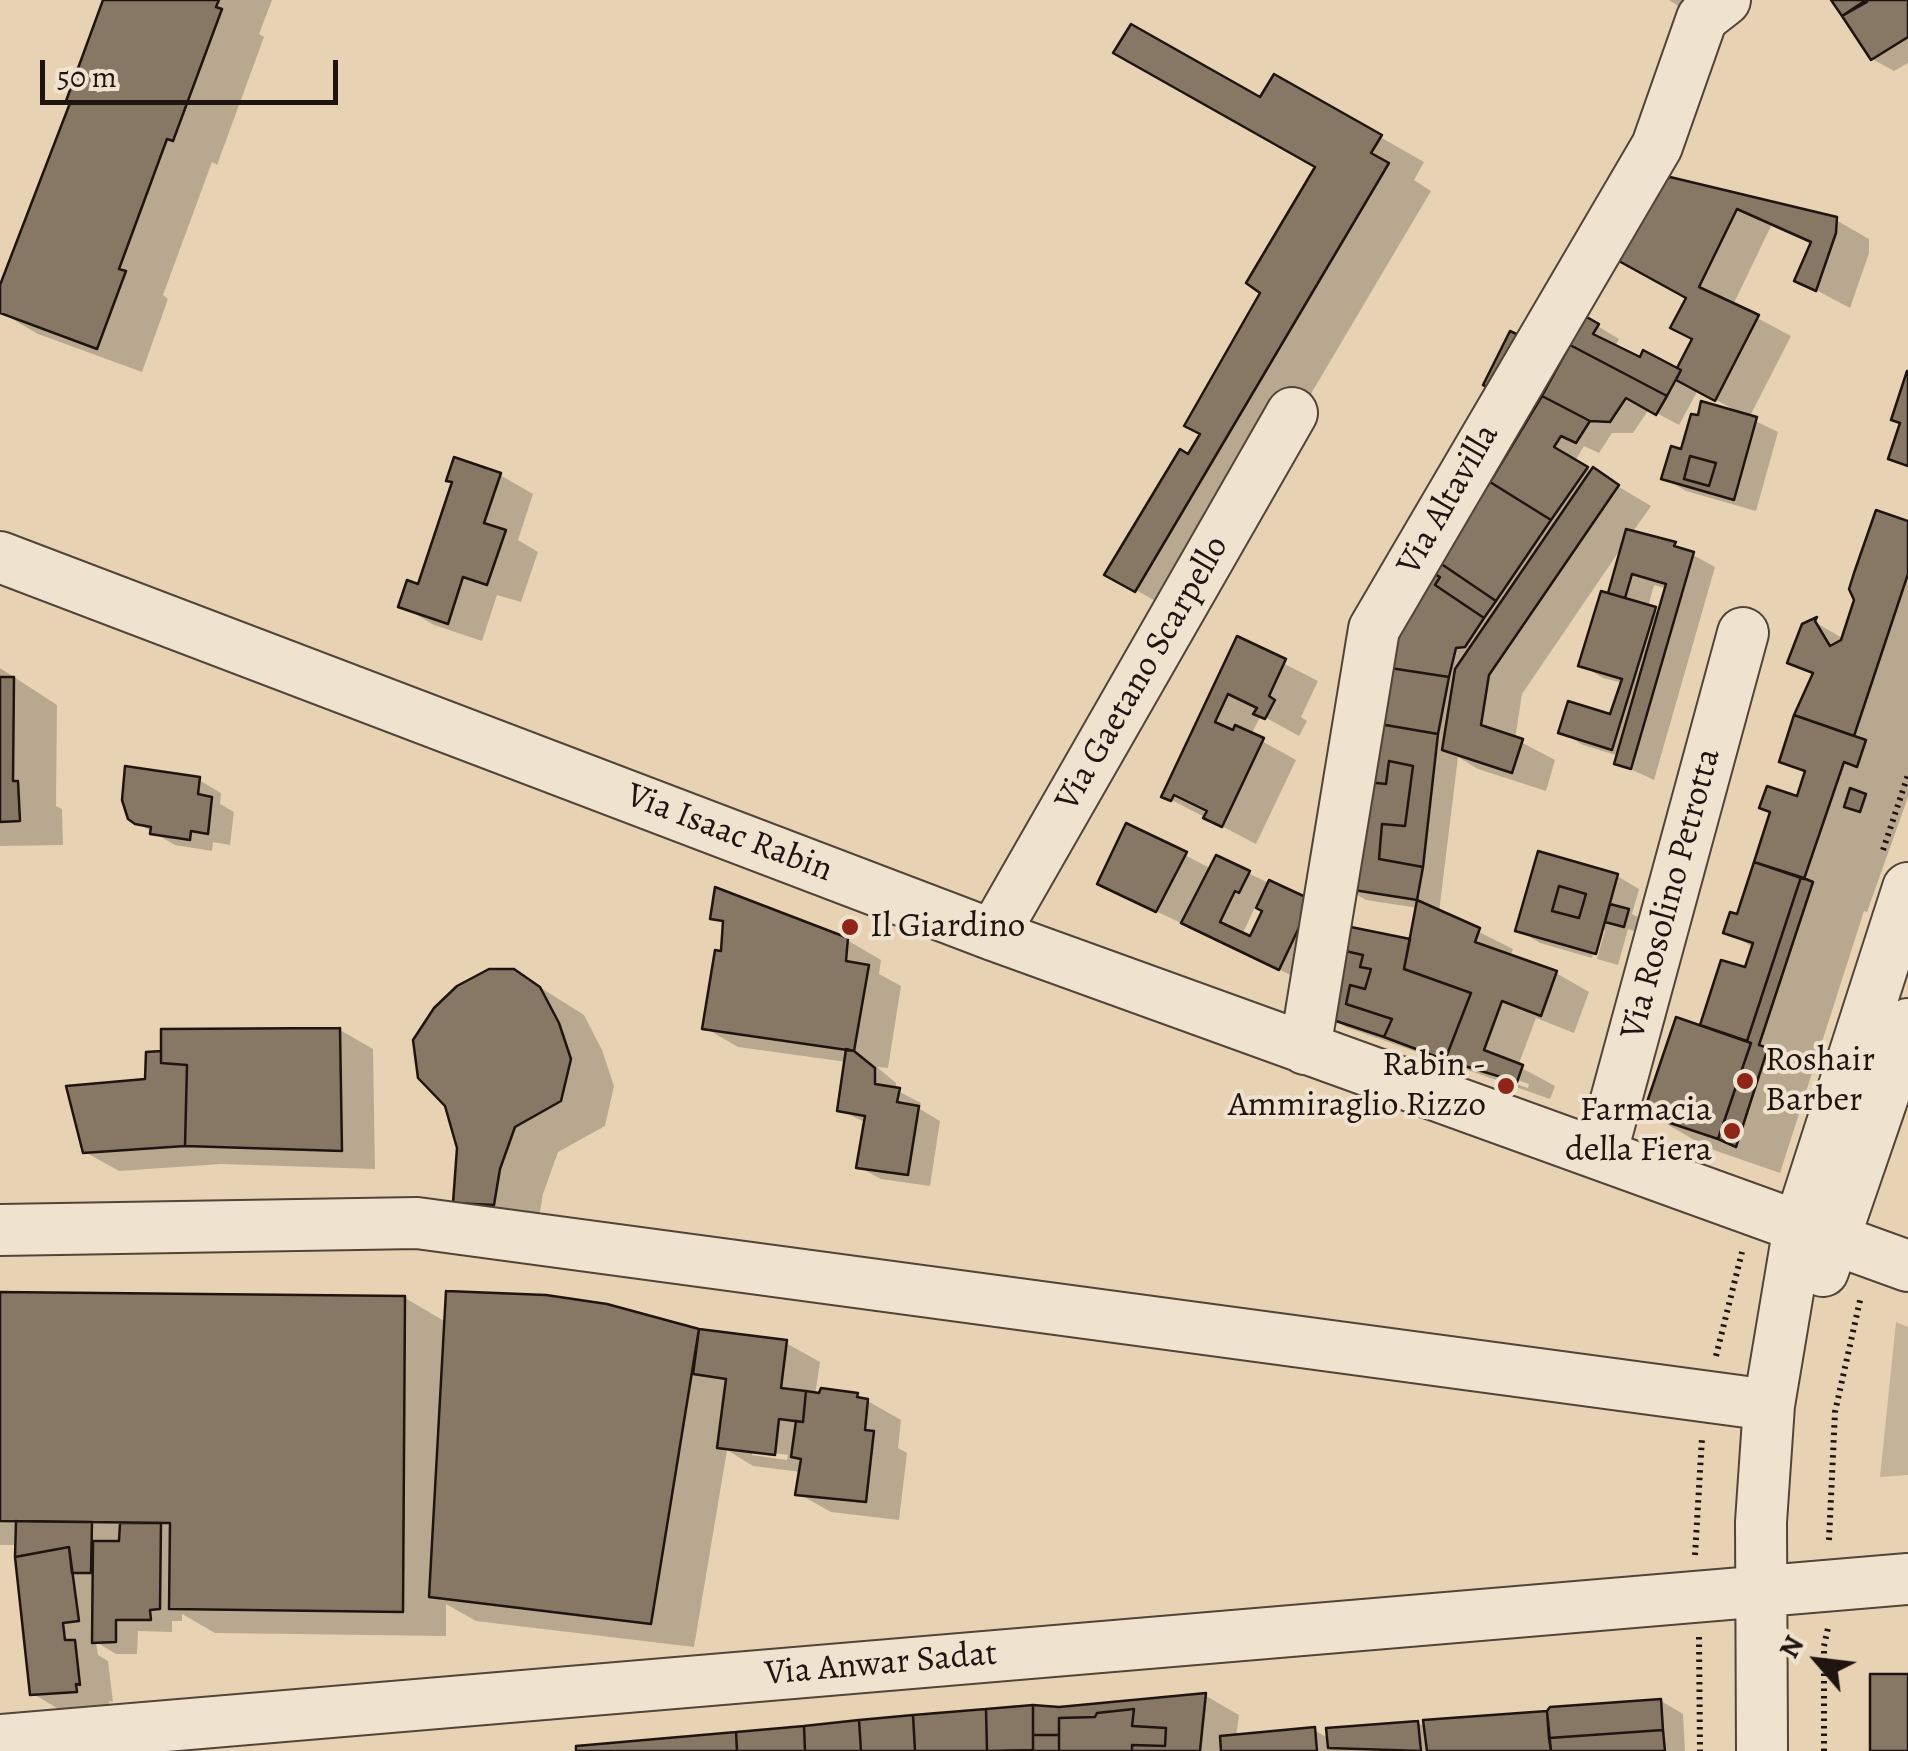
<!DOCTYPE html>
<style>
body{margin:0}
#map{position:relative;width:1908px;height:1751px;overflow:hidden;background:#e7d3b4;font-family:Alegreya,serif}
canvas{display:block}
.north{position:absolute;left:1768px;top:1611px;width:100px;height:100px;-webkit-text-stroke:8px #efe2ce;paint-order:stroke;rotate:298deg;font-size:28px;font-weight:700;line-height:40px;text-align:center;color:#1f140f}
.north::after{content:'';display:block;margin:auto;width:35px;height:45px;background:#1f140f;clip-path:polygon(50% 0,100% 100%,50% 72%,0 100%)}
.scale{position:absolute;left:40px;top:60px;width:298px;height:45px;box-sizing:border-box;border:5px solid #1f140f;border-top:0;padding-left:12px;font-size:30px;line-height:35px;white-space:nowrap;color:#1f140f;-webkit-text-stroke:8px #efe2ce;paint-order:stroke}
</style>
<div id="map">
<canvas width="1908" height="1751"></canvas>
<div class="north">N</div>
<div class="scale">50 m</div>
</div>
<script>
const c = document.querySelector('canvas').getContext('2d');
c.lineJoin = 'round';
function fill(path, color) { c.fillStyle = color; c.fill(path, 'evenodd'); }
const poly = rows => new Path2D(rows.map(r => 'M' + r).join(''));
function strokePath(path, color, width, dash) { c.strokeStyle = color; c.lineWidth = width; c.lineCap = dash ? 'butt' : 'round'; c.setLineDash(dash || []); c.stroke(path); }
function label(font, color, halo, rows, align = 'center') {
  c.font = font + ' Alegreya,serif'; c.lineWidth = 8; c.setLineDash([]); c.textBaseline = 'middle'; c.strokeStyle = halo; c.fillStyle = color; for (const [text, x, y, turn = 0] of rows) {
    c.save(); c.translate(x, y); c.rotate((+turn || 0) * Math.PI / 180); c.textAlign = isNaN(turn) ? turn : align; if (halo) c.strokeText(text, 0, 0); c.fillText(text, 0, 0); c.restore();
  }
}
const green = poly([
 [1896,1322,1908,1327,1908,1475,1880,1477]
]);
const shadow = poly([
 [106,0,272,0,259,34,264,37,217,165,212,162,163,295,168,299,142,372,38,334,0,312,0,293,73,102],
 [1669,0,1742,0,1710,26],
 [1834,0,1908,0,1908,63,1894,71,1872,59],
 [1275,77,1424,162,1414,180,1431,191,1180,615,1108,574,1203,434,1318,167,1261,101],
 [1656,190,1836,220,1869,239,1869,253,1850,308,1797,280,1812,244,1771,226,1733,305,1791,336,1749,418,1778,432,1756,511,1686,491,1664,478,1683,452,1738,412,1698,390,1679,425,1649,409,1633,433,1612,433,1599,453,1584,446,1575,461,1651,506,1632,533,1675,545,1715,567,1654,780,1617,763,1619,756,1583,745,1561,732,1612,718,1623,683,1603,678,1581,665,1609,596,1622,547,1522,694,1515,739,1555,760,1546,791,1478,769,1458,757,1439,912,1513,949,1510,957,1556,973,1589,992,1574,1033,1536,1018,1518,1066,1555,1086,1550,1099,1346,1027,1324,1014,1412,942,1418,908,1366,900,1344,887,1509,457,1586,319,1619,339,1615,347,1642,360,1644,354,1688,376,1694,339,1689,298],
 [1654,585,1667,589,1661,613,1648,607],
 [1420,1046,1529,1084,1528,1088,1420,1052],
 [500,475,533,494,518,540,538,552,521,602,497,595,482,641,434,625,401,606,419,587],
 [1908,524,1908,797,1867,912,1864,911,1780,1173,1708,1148,1646,1112,1701,1029,1723,963,1747,970,1754,948,1726,931,1738,917,1798,799,1806,774,1782,760,1814,675,1790,662,1813,621,1844,639],
 [1238,640,1318,681,1301,717,1307,721,1299,736,1261,715,1251,735,1296,760,1256,844,1164,796],
 [0,668,57,705,56,806,62,809,63,845,0,846],
 [199,780,221,793,220,804,234,812,230,845,213,842,212,851,175,845,137,823],
 [1128,826,1212,869,1248,873,1311,903,1301,980,1122,895],
 [1256,905,1265,910,1252,939,1242,935],
 [1617,876,1639,889,1632,914,1638,917,1634,931,1628,929,1618,965,1597,959,1605,930,1600,930,1592,958,1540,943,1518,930],
 [713,918,847,940,881,960,879,974,901,986,888,1068,877,1067,896,1083,896,1090,921,1103,920,1109,940,1121,930,1186,881,1179,859,1167,866,1123,840,1110,847,1062,738,1047,705,1028,723,953,726,925],
 [514,971,584,1015,602,1050,614,1086,605,1126,558,1152,543,1194,537,1228,499,1226,455,1201],
 [340,1030,373,1049,375,1169,221,1164,119,1171,85,1152,147,1082],
 [0,1295,405,1298,446,1322,698,1332,786,1343,820,1362,815,1396,857,1395,901,1420,898,1448,907,1453,899,1520,831,1512,797,1493,801,1472,753,1466,727,1450,694,1647,476,1621,446,1604,446,1636,215,1633,182,1614,182,1621,172,1621,172,1632,138,1631,137,1654,116,1654,96,1642,98,1655,108,1661,113,1702,109,1701,109,1710,65,1713,32,1693,18,1545,0,1545],
 [752,1450,788,1455,787,1460,752,1455],
 [1206,1696,1239,1715,1236,1737,1314,1730,1330,1739,1418,1723,1427,1728,1661,1701,1683,1714,1685,1751,578,1751]
]);
const building = poly([
 [103,0,219,0,216,7,222,9,173,141,167,139,119,269,126,271,97,349,0,313,0,285,70,103,66,101,103,0],
 [1831,0,1866,0,1867,2,1842,16,1831,0],
 [1866,0,1908,0,1908,37,1871,60,1842,16,1866,0],
 [1131,24,1260,97,1274,74,1382,135,1371,153,1389,163,1135,592,1104,575,1180,449,1188,454,1200,434,1184,426,1260,293,1246,283,1315,167,1113,53,1131,24],
 [1670,177,1837,217,1836,233,1816,291,1794,281,1811,242,1737,209,1699,287,1759,315,1715,401,1676,380,1681,370,1677,368,1692,339,1670,328,1686,298,1617,260,1654,188,1670,177],
 [1585,316,1599,324,1593,334,1640,357,1643,350,1681,370,1667,396,1570,345,1585,316],
 [1510,331,1535,343,1508,397,1483,385,1510,331],
 [1570,345,1667,396,1656,415,1626,398,1610,422,1590,421,1542,396,1570,345],
 [1907,371,1908,371,1908,466,1888,459,1900,423,1891,420,1907,371],
 [1542,396,1590,421,1576,443,1561,436,1554,447,1588,467,1551,520,1490,482,1542,396],
 [1701,401,1757,417,1734,500,1661,479,1671,446,1681,449,1691,414,1698,415,1701,401],
 [1690,456,1716,463,1709,486,1684,479,1690,456],
 [1690,456,1716,463,1709,486,1684,479,1690,456],
 [454,457,501,473,484,523,506,530,487,585,463,577,448,624,398,607,407,580,418,584,452,482,446,481,454,457],
 [1593,467,1619,485,1489,675,1481,725,1523,739,1512,773,1442,750,1455,669,1593,467],
 [1490,482,1551,520,1496,601,1437,561,1490,482],
 [1876,510,1908,521,1908,574,1854,736,1794,715,1813,673,1787,663,1802,624,1817,617,1815,621,1830,646,1841,640,1854,600,1849,589,1854,573,1876,510],
 [1626,529,1676,542,1674,546,1694,552,1631,769,1614,764,1666,584,1632,574,1625,598,1608,593,1626,529],
 [1437,561,1496,601,1484,618,1435,585,1440,577,1429,571,1437,561],
 [1429,571,1440,577,1435,585,1484,618,1465,647,1456,648,1449,677,1377,666,1429,571],
 [1601,591,1656,607,1612,750,1558,733,1568,701,1610,714,1622,679,1578,666,1601,591],
 [1237,636,1286,659,1269,696,1275,700,1265,719,1253,714,1257,708,1228,694,1215,722,1233,730,1235,725,1264,738,1222,827,1203,818,1207,811,1174,795,1171,801,1161,797,1237,636],
 [1377,666,1449,677,1438,734,1368,722,1377,666],
 [0,677,14,677,13,781,18,781,20,821,0,822,0,677],
 [1794,715,1866,740,1857,767,1844,762,1804,879,1754,862,1770,812,1759,808,1767,786,1797,796,1805,771,1779,762,1794,715],
 [1368,722,1438,734,1423,867,1379,859,1382,824,1405,826,1413,766,1389,761,1386,784,1358,781,1368,722],
 [1389,761,1413,766,1405,826,1382,824,1379,859,1423,867,1417,900,1341,888,1358,781,1386,784,1389,761],
 [125,766,200,777,198,794,212,797,208,834,191,831,190,840,150,834,151,827,135,824,128,819,122,800,125,766],
 [1850,788,1866,794,1860,812,1844,807,1850,788],
 [1126,823,1187,852,1156,912,1097,884,1126,823],
 [1538,851,1618,874,1596,954,1515,931,1538,851],
 [1559,886,1586,894,1579,918,1552,911,1559,886],
 [1216,855,1250,871,1239,893,1235,891,1220,922,1250,936,1262,911,1256,908,1269,880,1312,900,1279,970,1181,923,1216,855],
 [1754,862,1801,877,1747,1041,1700,1025,1721,960,1745,967,1753,943,1723,933,1730,912,1737,914,1754,862],
 [1801,877,1813,882,1759,1045,1768,1048,1736,1147,1718,1139,1751,1043,1747,1041,1801,877],
 [1559,886,1586,894,1579,918,1552,911,1559,886],
 [715,887,848,938,846,961,869,965,854,1051,702,1029,715,950,721,951,723,921,710,919,715,887],
 [1417,900,1480,928,1475,942,1557,971,1541,1016,1502,1001,1484,1050,1523,1065,1517,1082,1445,1060,1471,993,1404,969,1417,900],
 [1610,904,1629,909,1624,927,1605,922,1610,904],
 [1336,924,1410,939,1404,969,1471,993,1445,1060,1384,1037,1392,1019,1346,1004,1350,985,1365,989,1371,969,1360,967,1363,955,1332,948,1336,924],
 [1332,948,1363,955,1360,967,1371,969,1365,989,1350,985,1346,1004,1392,1019,1384,1037,1321,1016,1332,948],
 [489,969,514,969,540,987,559,1023,571,1059,561,1101,515,1127,500,1169,494,1205,453,1203,457,1148,445,1106,418,1078,413,1040,434,1008,457,986,489,969],
 [1676,1017,1751,1043,1718,1139,1643,1114,1676,1017],
 [340,1028,342,1151,185,1146,187,1065,161,1063,161,1029,340,1028],
 [846,1049,854,1051,875,1068,875,1084,900,1088,897,1102,919,1106,908,1175,856,1168,865,1116,837,1111,846,1049],
 [161,1051,161,1063,187,1065,185,1146,83,1153,66,1086,145,1079,146,1052,161,1051],
 [446,1291,546,1295,607,1304,699,1329,651,1624,429,1597,446,1291],
 [0,1292,405,1296,403,1612,169,1609,170,1523,0,1521,0,1292],
 [699,1329,787,1340,781,1388,806,1391,803,1422,779,1419,775,1455,717,1448,726,1379,693,1374,699,1329],
 [821,1388,858,1393,857,1397,868,1399,865,1430,874,1431,866,1502,795,1495,801,1459,791,1457,796,1421,803,1422,806,1391,819,1393,821,1388],
 [16,1521,92,1522,91,1573,72,1573,69,1547,15,1557,16,1521],
 [120,1523,161,1523,160,1609,150,1610,151,1620,116,1620,116,1642,92,1643,93,1541,119,1541,120,1523],
 [69,1547,79,1621,63,1623,65,1640,75,1640,80,1685,76,1684,77,1692,30,1695,15,1557,69,1547],
 [1870,1674,1908,1674,1908,1751,1870,1751,1870,1674],
 [1206,1693,1200,1751,1132,1751,1132,1745,1165,1746,1166,1728,1132,1726,1134,1709,1097,1713,1095,1717,1059,1718,1059,1735,1033,1735,1033,1705,1059,1707,1206,1693],
 [1661,1699,1663,1730,1549,1738,1547,1711,1550,1707,1661,1699],
 [1033,1705,1033,1750,987,1751,986,1709,1033,1705],
 [986,1709,987,1751,915,1751,913,1715,986,1709],
 [1134,1709,1132,1726,1166,1728,1165,1746,1132,1745,1132,1751,1059,1751,1059,1718,1095,1717,1097,1713,1134,1709],
 [1547,1711,1551,1751,1427,1751,1423,1720,1547,1711],
 [913,1715,915,1751,861,1751,859,1720,913,1715],
 [859,1720,861,1751,805,1751,804,1726,859,1720],
 [1418,1721,1421,1751,1328,1748,1326,1728,1418,1721],
 [804,1726,805,1751,737,1751,736,1732,804,1726],
 [1315,1727,1317,1751,1221,1751,1220,1736,1315,1727],
 [1663,1730,1665,1751,1551,1751,1549,1738,1663,1730],
 [736,1732,737,1751,576,1751,576,1746,736,1732],
 [1033,1735,1059,1735,1059,1751,1019,1751,1033,1750,1033,1735]
]);
const path = poly([
 [1883,850,1908,775],
 [1716,1356,1742,1252],
 [1829,1540,1835,1412,1861,1296],
 [1695,1555,1702,1438],
 [1699,1637,1700,1751],
 [1824,1751,1824,1646,1828,1628]
]);
const minor = poly([
 [0,557,993,935,1908,1266],
 [993,935,1292,413],
 [1305,1049,1374,629,1657,146,1702,18,1725,0],
 [1601,1155,1743,633],
 [0,1230,417,1223,1769,1405],
 [1823,1271,1908,1024],
 [0,1740,1908,1579],
 [1762,1751,1761,1522,1769,1405,1799,1226,1908,888]
]);
const markers = [
 [850,927,10,"#8f2418"],
 [1745,1081,10,"#8f2418"],
 [1506,1086,10,"#8f2418"],
 [1732,1131,10,"#8f2418"]
];
const streetNames = [
 ["Via Altavilla",1449,500,-60],
 ["Via Gaetano Scarpello",1143,674,-60],
 ["Via Isaac Rabin",729,834,21],
 ["Via Rosolino Petrotta",1672,894,-75],
 ["Via Anwar Sadat",881,1665,-5]
];
const poiNames = [
 ["Il Giardino",870,927],
 ["Roshair",1765,1061],
 ["Barber",1765,1101],
 ["Rabin -",1486,1066,"right"],
 ["Ammiraglio Rizzo",1486,1106,"right"],
 ["Farmacia",1712,1111,"right"],
 ["della Fiera",1712,1151,"right"]
];
fill(green, '#c5b398');
fill(shadow, '#0003');
fill(building, '#877765');
strokePath(building, '#1f140f', 2.5);
strokePath(minor, '#514438', 54);
strokePath(path, '#1f140f', 6, [2.5, 5]);
strokePath(minor, '#efe2ce', 50);
for (const [x, y, r, color] of markers) { const dot = new Path2D(); dot.arc(x, y, r, 0, 2 * Math.PI); c.fillStyle = color; c.fill(dot); strokePath(dot, '#efe2ce', 4); }
label('35px', '#1f140f', '#efe2ce', streetNames);
label('35px', '#1f140f', '#efe2ce', poiNames, 'left');
</script>
